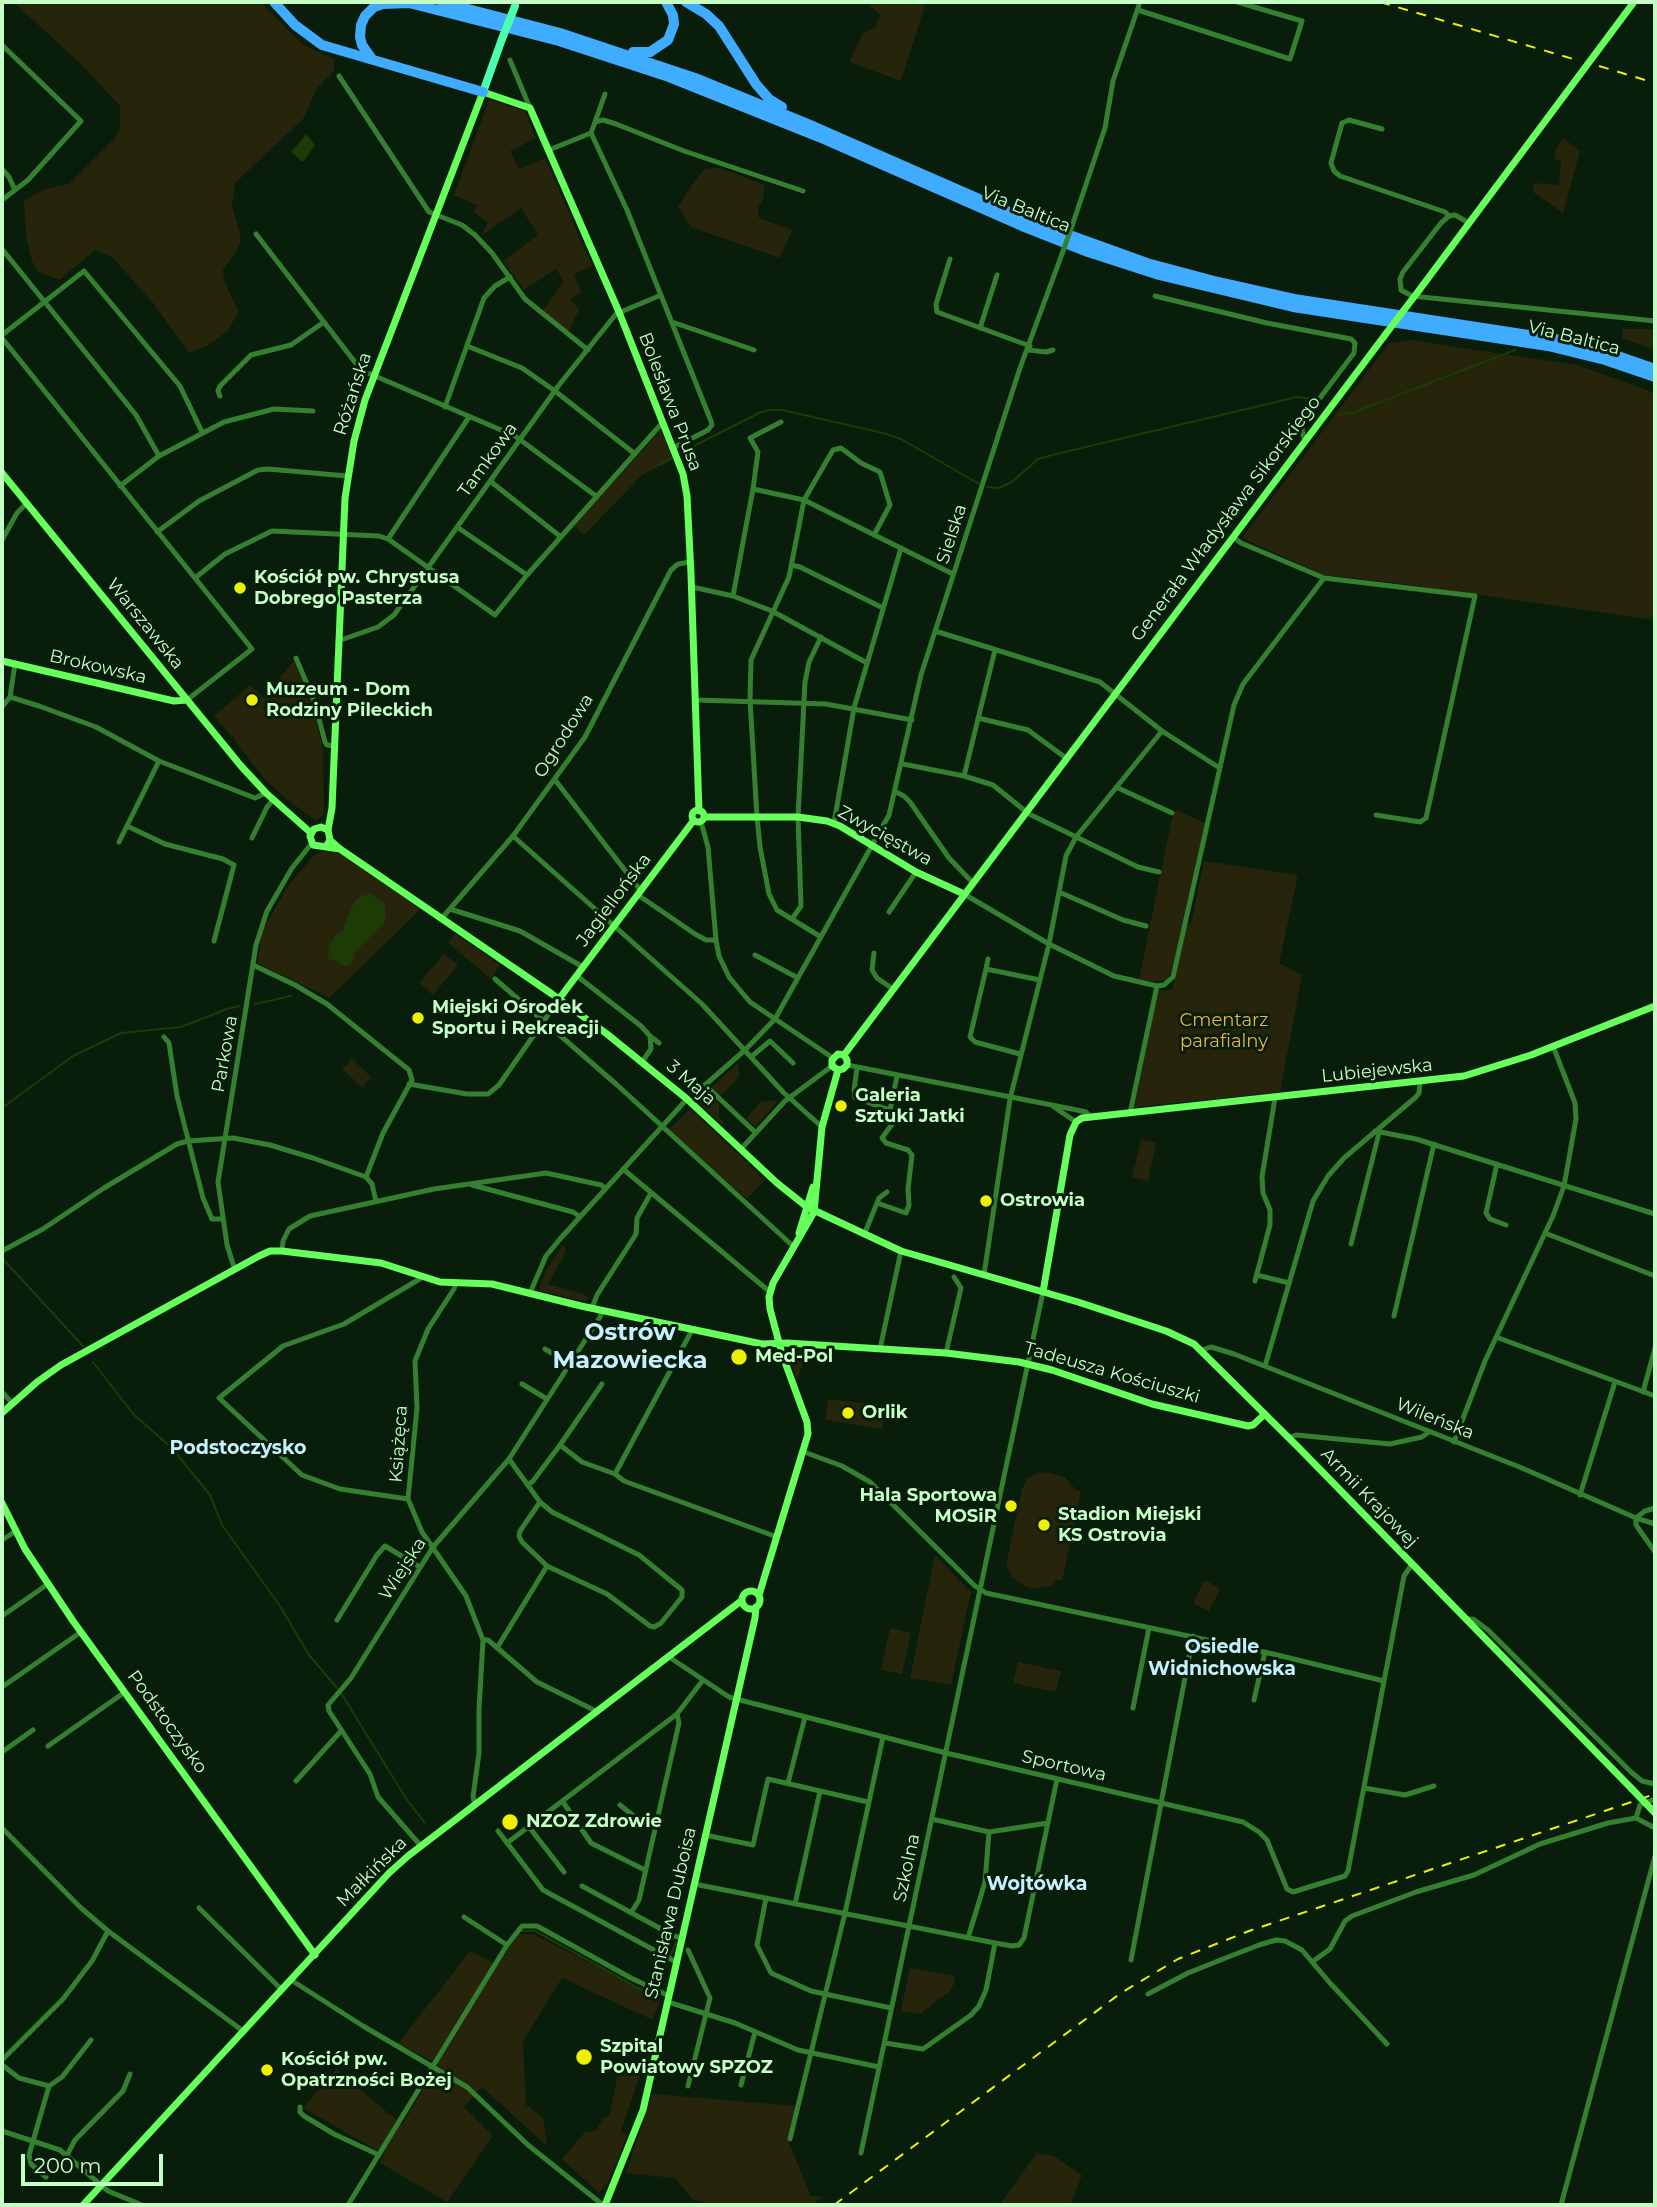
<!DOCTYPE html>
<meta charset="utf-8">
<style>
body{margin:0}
#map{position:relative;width:1657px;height:2207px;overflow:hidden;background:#091d0b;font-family:Montserrat,sans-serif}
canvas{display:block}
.frame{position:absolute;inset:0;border:4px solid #c5ffc6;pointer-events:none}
.scale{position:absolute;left:21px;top:2154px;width:142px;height:32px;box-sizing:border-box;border:4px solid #c5ffc6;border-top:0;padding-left:9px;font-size:21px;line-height:24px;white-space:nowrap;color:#c5ffc6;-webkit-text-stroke:5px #091d0b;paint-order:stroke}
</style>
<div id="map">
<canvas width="1657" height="2207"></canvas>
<div class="frame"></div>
<div class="scale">200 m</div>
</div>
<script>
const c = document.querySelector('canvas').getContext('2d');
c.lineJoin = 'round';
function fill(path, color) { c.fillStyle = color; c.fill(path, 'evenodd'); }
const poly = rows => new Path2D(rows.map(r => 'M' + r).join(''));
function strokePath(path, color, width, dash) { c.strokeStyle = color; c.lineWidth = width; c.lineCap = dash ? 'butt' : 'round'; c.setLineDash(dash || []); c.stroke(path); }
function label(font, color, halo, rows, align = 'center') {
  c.font = font + ' Montserrat,sans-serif'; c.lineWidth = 6; c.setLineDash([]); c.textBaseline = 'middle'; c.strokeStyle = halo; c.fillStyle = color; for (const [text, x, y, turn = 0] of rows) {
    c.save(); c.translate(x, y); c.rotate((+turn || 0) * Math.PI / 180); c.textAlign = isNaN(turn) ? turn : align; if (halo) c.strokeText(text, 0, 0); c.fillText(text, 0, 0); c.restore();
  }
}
const green = poly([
 [13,2,261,2,302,44,334,59,334,71,317,88,303,119,235,183,232,205,241,239,237,250,223,270,224,281,239,312,227,331,209,345,189,353,154,304,112,257,95,250,60,280,38,272,32,261,26,237,24,201,45,189,69,184,114,139,120,129,120,106,79,62],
 [871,2,926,2,901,81,849,62,863,33,875,28,881,15,870,6],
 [489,100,525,111,536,138,510,151,519,169,545,158,592,266,574,274,581,293,570,299,579,310,568,332,543,311,564,281,556,269,524,290,503,261,538,235,521,208,481,236,488,223,474,212,477,205,454,195],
 [1563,138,1580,151,1563,213,1533,192,1534,183,1559,185,1561,161,1554,159,1556,149],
 [720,168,765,185,763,200,758,208,759,218,792,230,780,258,691,227,678,207,697,178,705,169],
 [1622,329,1655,329,1655,350,1622,338],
 [1410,340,1577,365,1655,393,1655,620,1396,583,1324,575,1242,538,1389,343],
 [661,430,673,460,643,474,584,535,574,525],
 [294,661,314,709,323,751,324,811,323,815,316,821,284,797,263,777,233,738,236,733,232,737,214,716,250,685,264,698],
 [1176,810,1205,823,1171,973,1166,980,1153,982,1139,979,1172,818],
 [331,850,342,855,423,907,329,998,257,963,262,932,287,887,315,854],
 [1204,861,1298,875,1279,963,1302,975,1280,1092,1134,1107,1158,991,1172,990,1187,925,1191,925],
 [455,934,500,965,491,979,448,943],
 [444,954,458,965,433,995,419,983],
 [352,1059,371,1077,362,1087,342,1069],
 [738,1063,739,1077,720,1096,712,1087],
 [705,1092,719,1103,719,1117,724,1122,722,1125,697,1100],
 [779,1100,756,1126,746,1119,760,1102],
 [690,1109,763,1178,764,1181,747,1199,668,1130],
 [1141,1140,1156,1143,1148,1181,1132,1177],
 [562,1246,565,1248,565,1253,548,1284,583,1294,589,1299,585,1301,540,1291,540,1285,545,1272],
 [787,1349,807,1350,797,1381],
 [828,1399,885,1406,882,1429,825,1420],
 [1046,1472,1065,1477,1076,1490,1081,1491,1062,1581,1057,1580,1051,1586,1034,1589,1024,1586,1012,1577,1007,1568,1007,1560,1022,1489,1026,1480,1035,1474],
 [935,1555,971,1592,951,1685,910,1678],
 [1205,1580,1220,1589,1209,1611,1193,1603],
 [890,1628,911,1633,902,1674,881,1670],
 [1018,1662,1061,1671,1056,1692,1013,1683],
 [517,1934,533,1934,660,1999,653,2020,562,1978,523,2041,526,2105,543,2117,547,2146,482,2087,464,2107,493,2136,447,2202,380,2163,384,2154,303,2108,336,2069,402,2125,438,2064,398,2044,470,1951,498,1965],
 [910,1968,955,1976,953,1986,950,1991,920,2014,901,2011],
 [618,2073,640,2076,621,2130,627,2136,608,2182,599,2193,562,2159,585,2132,596,2131,603,2118,609,2116],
 [652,2094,798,2106,788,2141,811,2196,822,2197,812,2205,717,2205,693,2200,675,2178,626,2173],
 [1037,2153,1054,2156,1082,2175,1070,2205,999,2205]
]);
const water = poly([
 [306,134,315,145,304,161,301,161,291,152],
 [371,894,385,904,386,916,384,923,355,952,352,963,345,967,336,960,328,959,329,947,335,936,342,932,353,904,361,896]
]);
const stream = poly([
 [1341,414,1352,413,1515,350],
 [680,453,759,413,769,410,782,410,883,433,901,439,979,484],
 [658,465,671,458],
 [987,487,999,488,1012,482,1038,459,1052,455,1297,397,1313,399],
 [255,1004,291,996],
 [2,1108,73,1056,121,1033,181,1027,227,1009,240,1006],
 [2,1258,83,1346],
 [93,1362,134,1415,172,1448,210,1495,222,1525,280,1606,309,1655,337,1688],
 [341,1693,407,1800,425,1823],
 [521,1931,535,1931,651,1995],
 [670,1956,676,1943],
 [659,1986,668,1961]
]);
const street = poly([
 [1138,10,1290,59,1302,21,1237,2],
 [2,45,81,121,28,180,2,200],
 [510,60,530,108],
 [339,76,429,212,462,225,475,235,492,253,525,299,588,350],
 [595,122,603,120,616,124,684,151,803,191],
 [1382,129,1349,120,1342,123,1331,163,1334,171,1340,176,1445,212,1449,216],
 [591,133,627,210,711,421,712,425,708,430,673,448],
 [549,150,591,133,605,94],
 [2,169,9,177,15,190],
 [1469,223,1455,215,1449,216,1441,223,1403,272,1400,279,1401,290,1412,296,1655,321],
 [1072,226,1105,128,1113,81,1140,2],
 [256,234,361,370,515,436,596,496],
 [2,249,136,415,159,456],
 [950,259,936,304,937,312,1030,346],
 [1155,296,1267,323,1351,339,1355,343,1354,353,1304,419,1302,431,1305,441],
 [672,322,754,350],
 [980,328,997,275],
 [2,335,84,271,180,386,202,432],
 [2,338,252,649,187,700],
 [467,346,522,368,555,391,635,454],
 [1028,350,1046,352,1053,350],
 [220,396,218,391,220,386,251,355,291,345,324,322],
 [445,407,484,298,495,286,510,277],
 [490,481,561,537],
 [120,486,159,456,224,422,274,409,313,411],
 [753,489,804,500,953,574],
 [457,527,527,575],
 [157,532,199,501,258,470,268,469,347,476],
 [1233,537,1241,543,1324,578,1475,596,1426,818,1420,822,1376,815],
 [388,539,469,417],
 [2,540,17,513,27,503],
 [791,565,800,567,883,608],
 [195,578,225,554,272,531,379,536,388,539,495,615,527,575,663,422],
 [692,587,733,596,772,611,867,663],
 [733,596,753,489,758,452,750,438,781,422],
 [935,631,1100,682,1162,731,1218,767],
 [338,641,378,627,394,615,559,385,616,314,661,295],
 [296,658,315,703,325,742,327,745,335,746],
 [10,697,39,706,96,727,159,761,255,798,266,793],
 [696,700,826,704,912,720],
 [2,707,10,697,15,664],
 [978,718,1028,730,1066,758],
 [903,764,964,776,993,785,1029,814,1138,867,1159,872],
 [964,776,995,650],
 [555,780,641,891],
 [1116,787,1172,813],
 [896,792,904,796,910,802,949,858,972,882],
 [701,822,708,847,716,940,719,956,729,977,750,1002,833,1058],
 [834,823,854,708,901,548],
 [127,826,165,844,223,859,234,865,214,941],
 [513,836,702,1004,784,1093,822,1127],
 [252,838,267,807,273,800],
 [119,842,159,761],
 [1059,892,1123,920,1146,926],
 [964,894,1049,944,1114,976,1157,986],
 [638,895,695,934,706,940,716,940],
 [450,909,520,931,583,967],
 [889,912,916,872],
 [442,918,513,836,585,737,671,570,678,564,690,562],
 [792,919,801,906,798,817,805,682,809,662,821,637],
 [821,937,777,910,769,894,760,847,757,817,750,700,751,660,789,577,804,500,833,450,841,448,861,463,880,472,890,505,874,535],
 [874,953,872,970,877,978,893,989],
 [755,955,798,978],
 [253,965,295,985,327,1004,409,1070,412,1080,383,1133,366,1177],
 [986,969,988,959],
 [577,976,641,1026,650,1036,651,1049,642,1062],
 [495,979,616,1084,794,1247],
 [650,1036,659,1043],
 [164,1037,169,1043,177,1096,203,1198,212,1219,223,1219],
 [1020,1054,975,1042,970,1037,986,969,1040,980],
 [751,1057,770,1041,793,1063],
 [847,1065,1072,1109,1086,1112,1090,1116],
 [857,1068,854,1090,855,1098,890,1110],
 [409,1084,467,1094,488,1094,499,1085,559,999],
 [1054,1107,1076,1122],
 [1130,1113,1157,986,1164,985,1173,977,1234,705,1243,684,1324,578],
 [1375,1131,1416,1139,1655,1214],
 [756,1133,705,1085,745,1050,775,1019,889,815,921,675,1020,368,1062,254],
 [741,1149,785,1101,832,1066],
 [1497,1164,1486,1213,1490,1219,1506,1225],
 [623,1169,770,1292],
 [472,1185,573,1212,579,1216],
 [877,1203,879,1198,887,1192],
 [1545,1233,1655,1276],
 [864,1235,877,1203,906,1213,909,1205,908,1189,912,1155,908,1150,886,1143,882,1138,895,1120,894,1114,890,1110,897,1076],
 [1351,1244,1379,1133],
 [2,1251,43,1229,104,1188,177,1144,188,1141,233,1138,270,1145,313,1158,366,1177,372,1184,376,1201],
 [282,1251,283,1241,289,1229,310,1216,434,1189,546,1173,601,1185,605,1188],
 [235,1270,227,1245,218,1182,256,945,267,911,292,868,312,843],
 [984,1275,1010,1099,1049,944,1066,856,1076,837,1162,731],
 [1257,1275,1289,1283],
 [1255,1281,1270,1225,1270,1210,1263,1193,1262,1177,1275,1098],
 [456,1283,454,1289,428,1329,415,1361,417,1408,408,1499,422,1532,466,1596,483,1640,479,1709,479,1753,473,1797,475,1805],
 [530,1293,546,1256,560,1239,687,1099],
 [592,1308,597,1295,636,1234,637,1218,651,1193],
 [1394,1316,1434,1144],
 [1496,1337,1655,1396],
 [545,1349,570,1364],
 [880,1349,901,1251],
 [1202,1350,1211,1347,1234,1354,1522,1468,1636,1518,1655,1524],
 [946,1353,961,1288,954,1277],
 [1265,1366,1313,1201,1328,1176,1344,1158,1416,1097,1419,1093,1420,1083],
 [522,1384,547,1399],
 [2,1392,13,1404],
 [1643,1392,1655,1348],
 [1288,1438,1296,1435,1390,1444,1422,1437,1429,1432],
 [1454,1442,1485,1361,1553,1216,1564,1186,1576,1119,1575,1103,1553,1046],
 [560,1445,582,1462,615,1474,624,1481,777,1537],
 [804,1452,842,1466,870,1482,975,1586,986,1593,1273,1654,1384,1681],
 [509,1459,540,1502,552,1512,639,1555,682,1590,682,1597,661,1623,654,1627,650,1626,607,1594,547,1566,522,1542,519,1536,520,1531,540,1502],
 [615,1474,692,1330],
 [529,1484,533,1481,560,1445,602,1384],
 [1580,1495,1615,1382],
 [408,1499,340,1489,302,1475,219,1398,283,1346,344,1324,423,1277],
 [1636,1518,1636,1525,1655,1552],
 [1636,1518,1645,1511,1655,1508],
 [2,1540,16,1531],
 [2,1616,48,1584],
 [1466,1619,1473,1619,1488,1630,1631,1772,1642,1781,1655,1784],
 [337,1620,377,1555,385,1546,420,1567],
 [483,1640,488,1640,537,1682,598,1712],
 [497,1648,547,1566],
 [669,1657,729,1697,736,1699,946,1753,1243,1822,1259,1832,1267,1840,1287,1889,1293,1892,1345,1876,1348,1871,1404,1576,1412,1564],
 [2,1687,81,1632],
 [1254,1700,1265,1652],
 [1133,1708,1149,1628],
 [48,1746,125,1692],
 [2,1752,33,1730],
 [296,1781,341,1731],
 [788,1783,805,1717],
 [1364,1788,1405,1795,1434,1786],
 [563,1802,591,1843,645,1870],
 [620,1805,635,1817,657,1822],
 [1636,1818,1640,1805,1655,1799],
 [932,1819,989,1832,1048,1823],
 [529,1827,564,1872],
 [2,1828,81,1908,108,1931,243,2031],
 [498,1831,543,1890,676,1962],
 [705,1835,753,1845,768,1779,868,1802],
 [507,1843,677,1714,703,1680],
 [421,1846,378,1797,370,1774,329,1711,328,1705,351,1678,433,1547,509,1459,600,1317,602,1311],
 [694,1884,995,1943,1012,1946,1019,1945,1024,1938,1057,1779],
 [582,1886,674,1936,682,1938],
 [766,1898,757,1945,771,1973,811,1991,891,2008],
 [795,1904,820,1791],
 [199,1908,282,1990],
 [631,1913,639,1900,679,1723,677,1714],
 [464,1917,507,1945],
 [968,1938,985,1882,989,1832],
 [1131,1960,1193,1636],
 [1312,1962,1330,1949,1345,1921,1352,1916,1416,1892,1474,1875,1540,1844,1608,1823,1636,1818,1655,1828],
 [291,1980,363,2026,467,2087,528,2145,603,2205],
 [1148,1994,1188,1973,1223,1959,1259,1945,1276,1940,1285,1941,1302,1950,1330,1983,1387,2044],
 [668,2002,735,2023,798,2050,879,2067],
 [885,2043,923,2049,971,2015,979,2006,986,1990,995,1943],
 [2,2060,63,1999,92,1961,108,1931],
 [2,2065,19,2078,49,2086],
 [741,2085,755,2032],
 [688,2086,710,1998,688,1950],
 [300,2107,300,2112,304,2116,334,2134,379,2155],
 [2,2131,60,2150,108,2191,142,2205],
 [790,2139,845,1913,883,1737],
 [861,2153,1043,1292],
 [67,2155,75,2140,123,2091,130,2074],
 [46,2177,31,2164,29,2155,49,2086,62,2077,91,2040],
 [348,2205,507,1945,522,1926,537,1926,631,1978,669,1996],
 [1561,2205,1655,1856]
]);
const secondary = poly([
 [1420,289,1634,2],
 [2,473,241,766,266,793,311,833],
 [2,661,174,701,187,700],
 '692 816a6 6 0 1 1 12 0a6 6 0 1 1-12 0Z',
 [704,817,798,817,827,821,840,826,916,872,964,894],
 [328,830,332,808,345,498,354,441,365,400,483,92,530,108,619,312,683,474,687,496,691,574,699,811],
 [330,840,340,849,552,994,607,1034,687,1099,777,1183,807,1207,901,1251,1078,1302,1166,1331,1194,1344,1299,1448,1632,1789],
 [327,845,330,840,328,830,321,827,314,829,310,836,313,845,340,849],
 [559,999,694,820],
 [844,1055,1385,335],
 [838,1070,832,1066,832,1060,838,1054,844,1055],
 [838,1070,843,1069,847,1065,847,1060,844,1055],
 [799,1233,813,1187],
 [1043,1292,1070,1135,1076,1122,1082,1118,1464,1076,1531,1055,1655,1006],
 [2,1413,37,1382,61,1365,259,1256,270,1251,282,1251,381,1263,440,1282,492,1284,581,1306,762,1344,787,1343,946,1353,1019,1362,1052,1370,1152,1404,1248,1426,1253,1425,1265,1414],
 [2,1503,25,1549,73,1621,315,1955],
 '742 1600a9 9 0 1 1 18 0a9 9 0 1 1-18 0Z',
 [759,1595,808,1434,807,1422,782,1354,770,1309,769,1297,773,1283,814,1212,822,1127,838,1070],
 [83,2205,389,1873,408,1856,741,1601],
 [605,2205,643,2110,755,1618,756,1607]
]);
const primary = poly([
 [483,92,502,39]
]);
const highway = poly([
 [274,2,295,25,322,45,483,92],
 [405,2,559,41,669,77,819,137,1022,226,1088,252,1159,275,1293,307,1548,346,1605,360,1655,377],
 [441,2,560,33,695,78,815,127,1025,219,1147,263,1218,282,1294,299,1561,340,1609,353,1655,369],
 [686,2,706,14,719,26,756,84,769,99,782,107],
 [633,52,650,52,668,40,674,24,673,15,666,2],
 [372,59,362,45,360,37,361,25,365,16,374,7,383,4,410,3]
]);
const rail = poly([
 [1380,2,1580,61],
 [1599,66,1655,83],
 [834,2205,1121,1993,1178,1959,1249,1931,1655,1794]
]);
const streetBridge = poly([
 [1062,254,1072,226]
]);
const secondaryBridge = poly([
 [1385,335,1420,289],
 [1632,1789,1655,1813]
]);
const primaryBridge = poly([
 [502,39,515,6]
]);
const markers = [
 [240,588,7,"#edf000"],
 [252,700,7,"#edf000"],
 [418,1018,7,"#edf000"],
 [841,1106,7,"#edf000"],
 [986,1201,7,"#edf000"],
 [739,1357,9,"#edf000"],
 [848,1413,7,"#edf000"],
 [1011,1506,7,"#edf000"],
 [1044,1525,7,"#edf000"],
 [510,1822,9,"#edf000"],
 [584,2057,9,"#edf000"],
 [267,2070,7,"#edf000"]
];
const streetNames = [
 ["Via Baltica",1026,210,22],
 ["Via Baltica",1574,338,14],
 ["Różańska",353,394,-72],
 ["Bolesława Prusa",670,402,69],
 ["Tamkowa",488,460,-54],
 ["Generała Władysława Sikorskiego",1226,519,-53],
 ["Sielska",952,534,-72],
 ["Warszawska",145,624,51],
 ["Brokowska",98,667,13],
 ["Ogrodowa",564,736,-58],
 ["Zwycięstwa",885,836,29],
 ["Jagiellońska",614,900,-53],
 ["Parkowa",225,1054,-80],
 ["Lubiejewska",1377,1071,-6],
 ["3 Maja",691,1083,41],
 ["Tadeusza Kościuszki",1112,1373,16],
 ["Wileńska",1435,1419,22],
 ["Książęca",399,1444,-86],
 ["Armii Krajowej",1369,1498,46],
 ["Wiejska",403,1569,-57],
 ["Podstoczysko",167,1722,54],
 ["Sportowa",1064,1766,13],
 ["Szkolna",907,1868,-78],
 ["Małkińska",372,1872,-45],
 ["Stanisława Duboisa",671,1913,-77]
];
const poiNames = [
 ["Kościół pw. Chrystusa",254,578],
 ["Dobrego Pasterza",254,599],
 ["Muzeum - Dom",266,690],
 ["Rodziny Pileckich",266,711],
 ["Miejski Ośrodek",432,1008],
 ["Sportu i Rekreacji",432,1029],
 ["Galeria",855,1096],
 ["Sztuki Jatki",855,1117],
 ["Ostrowia",1000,1201],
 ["Med-Pol",755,1357],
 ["Orlik",862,1413],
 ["Hala Sportowa",997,1496,"right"],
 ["MOSiR",997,1517,"right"],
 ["Stadion Miejski",1058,1515],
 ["KS Ostrovia",1058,1536],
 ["NZOZ Zdrowie",526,1822],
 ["Szpital",600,2047],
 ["Powiatowy SPZOZ",600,2068],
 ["Kościół pw.",281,2060],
 ["Opatrzności Bożej",281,2081]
];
const parkNames = [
 ["Cmentarz",1224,1021],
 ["parafialny",1224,1042]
];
const neighbourhoodNames = [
 ["Podstoczysko",238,1448],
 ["Osiedle",1222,1647],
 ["Widnichowska",1222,1669],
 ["Wojtówka",1037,1884]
];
const districtNames = [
 ["Ostrów",630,1333],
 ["Mazowiecka",630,1361]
];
fill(green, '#27240c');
fill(water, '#1d3b04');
strokePath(stream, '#1d3b04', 2);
strokePath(street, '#348030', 5);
strokePath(secondary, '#66ff5c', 7);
strokePath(primary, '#4cffac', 8);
strokePath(highway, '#40acff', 10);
strokePath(rail, '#edf000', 2, [10, 9]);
strokePath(streetBridge, '#348030', 5);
strokePath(secondaryBridge, '#66ff5c', 7);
strokePath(primaryBridge, '#4cffac', 8);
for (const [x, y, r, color] of markers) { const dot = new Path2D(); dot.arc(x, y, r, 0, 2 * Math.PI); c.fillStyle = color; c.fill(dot); strokePath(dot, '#091d0b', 2.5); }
label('18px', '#c5ffc6', '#091d0b', streetNames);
label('bold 18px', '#c5ffc6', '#091d0b', poiNames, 'left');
label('18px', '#e9b247', '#091d0b', parkNames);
label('bold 19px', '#c7f0ff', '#091d0b', neighbourhoodNames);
label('bold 24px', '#c7f0ff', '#091d0b', districtNames);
</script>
